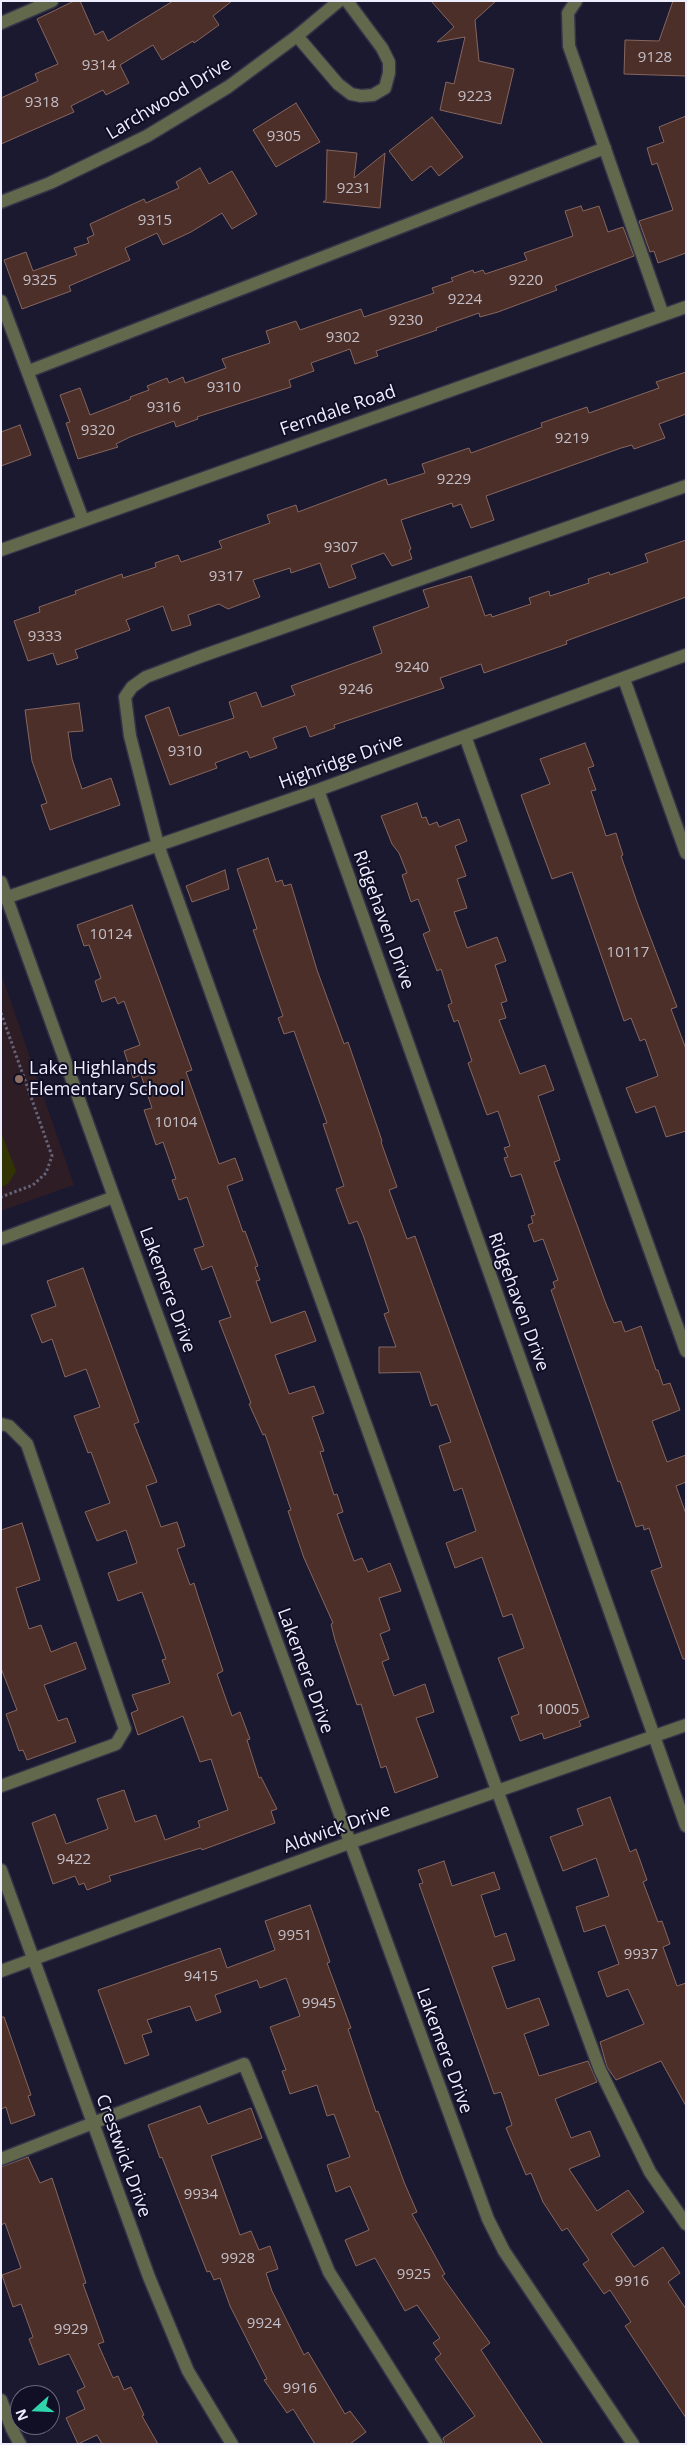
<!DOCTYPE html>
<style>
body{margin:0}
#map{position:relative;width:687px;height:2445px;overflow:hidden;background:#1a1930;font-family:"Open Sans",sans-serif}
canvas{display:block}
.frame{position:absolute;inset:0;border:2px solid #edeefe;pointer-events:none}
.north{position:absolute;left:10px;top:2385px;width:50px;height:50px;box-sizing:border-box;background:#110f26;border:1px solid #69687c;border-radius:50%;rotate:250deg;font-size:14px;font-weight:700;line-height:20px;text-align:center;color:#edeefe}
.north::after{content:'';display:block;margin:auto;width:18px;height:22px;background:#2fd4aa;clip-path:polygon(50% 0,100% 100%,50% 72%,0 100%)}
</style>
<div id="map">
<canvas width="687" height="2445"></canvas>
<div class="frame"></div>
<div class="north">N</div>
</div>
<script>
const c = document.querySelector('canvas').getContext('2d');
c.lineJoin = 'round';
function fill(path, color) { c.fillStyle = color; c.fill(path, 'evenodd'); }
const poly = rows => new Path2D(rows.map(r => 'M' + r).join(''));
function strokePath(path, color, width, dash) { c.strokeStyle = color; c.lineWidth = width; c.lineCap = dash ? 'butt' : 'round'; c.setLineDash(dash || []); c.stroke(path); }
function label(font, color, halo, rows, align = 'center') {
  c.font = font + ' "Open Sans",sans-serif'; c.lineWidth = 4; c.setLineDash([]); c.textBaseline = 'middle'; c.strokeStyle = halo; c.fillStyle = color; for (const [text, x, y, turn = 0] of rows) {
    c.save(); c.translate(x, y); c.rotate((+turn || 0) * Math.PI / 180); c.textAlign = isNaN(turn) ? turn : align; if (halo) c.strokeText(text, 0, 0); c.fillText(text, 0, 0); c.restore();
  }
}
const education = poly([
 [1,973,74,1185,1,1211]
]);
const green = poly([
 [1,1132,16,1171,8,1184,1,1187]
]);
const building = poly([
 [74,1,80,1,95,35,103,31,108,41,173,1,232,1,213,16,219,25,194,43,193,41,162,60,153,45,120,65,129,83,106,95,103,90,71,106,74,112,1,144,1,98,38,81,35,74,58,64,37,19,74,1],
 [431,1,496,1,475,20,479,61,514,69,501,124,440,110,446,82,454,84,465,37,437,42,454,27,431,1],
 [673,1,686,1,686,76,624,74,625,40,659,41,673,1],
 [296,103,320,142,276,167,253,130,296,103],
 [686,116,686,253,658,263,654,251,650,252,639,221,673,210,657,163,652,165,647,148,664,142,659,127,686,116],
 [432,117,463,157,439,176,431,166,412,181,389,151,432,117],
 [327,150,357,153,354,178,385,153,380,208,323,202,326,200,327,150],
 [200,168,209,184,232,171,257,214,232,229,222,213,191,232,163,245,157,233,125,248,130,260,69,286,71,291,22,309,4,260,26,252,33,271,77,255,74,248,89,243,87,238,94,235,90,224,144,199,146,203,179,188,176,182,200,168],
 [581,206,583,211,599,206,608,232,623,227,634,256,555,286,557,290,498,312,480,317,479,313,436,328,437,330,376,351,378,356,355,364,350,349,311,363,314,371,289,380,291,387,197,417,198,419,176,427,174,421,130,437,116,444,118,447,78,459,66,423,70,422,60,395,80,388,90,415,131,399,130,397,149,390,147,386,167,378,169,383,183,377,185,383,226,368,222,359,270,343,266,331,296,321,300,330,361,309,364,317,434,293,432,288,453,281,451,278,473,270,474,273,483,270,485,274,527,260,524,253,573,236,565,211,581,206],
 [686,372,686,414,659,424,665,438,634,449,632,445,621,448,486,496,494,520,471,528,461,504,453,507,452,503,401,520,411,549,409,550,412,559,392,566,384,553,351,565,356,578,329,588,320,563,291,573,290,568,253,580,260,597,228,609,219,604,188,615,191,625,172,631,163,606,126,620,130,630,75,650,78,658,57,665,53,653,28,661,14,621,40,612,39,607,76,594,75,591,122,574,123,578,156,567,155,563,178,555,181,562,222,548,219,541,270,523,267,515,296,505,298,512,386,479,388,485,425,473,422,464,469,448,471,453,542,427,541,423,587,407,589,413,659,388,656,382,686,372],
 [20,425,31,455,1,466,1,432,20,425],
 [686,540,686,597,566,641,567,644,484,673,481,664,440,678,444,688,334,725,335,728,310,737,306,726,273,738,277,748,250,758,247,751,215,763,217,768,170,785,145,716,169,707,179,736,234,718,229,702,256,692,262,707,295,695,291,686,382,653,373,627,429,607,423,590,471,576,485,616,491,614,492,617,531,604,529,598,549,591,550,596,589,583,588,579,609,572,610,575,648,562,645,554,686,540],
 [79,703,83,731,68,732,72,759,82,789,111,778,120,805,50,830,41,805,47,803,32,761,25,710,79,703],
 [585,743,594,766,588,768,596,790,591,791,606,836,616,833,623,855,621,856,638,905,677,1007,671,1009,686,1049,686,1131,666,1137,655,1106,636,1113,626,1088,658,1076,645,1039,640,1041,631,1018,624,1021,572,872,552,879,521,795,550,784,540,759,585,743],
 [417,803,422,818,426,817,429,825,437,822,439,827,459,819,467,841,455,846,466,876,457,879,467,908,454,912,467,948,497,937,506,961,495,965,507,1001,501,1003,506,1018,499,1020,520,1074,545,1065,554,1090,538,1096,560,1160,554,1162,606,1304,614,1323,621,1321,625,1332,641,1326,656,1370,658,1370,663,1385,670,1383,680,1410,652,1421,667,1462,686,1455,686,1482,676,1486,686,1514,686,1659,683,1659,651,1571,662,1567,649,1528,644,1530,643,1525,636,1527,620,1481,618,1482,551,1290,555,1288,553,1282,558,1280,543,1239,534,1242,528,1225,533,1223,531,1216,535,1215,521,1174,511,1177,504,1158,508,1157,504,1148,510,1146,498,1111,487,1115,468,1063,472,1061,458,1020,454,1022,448,1005,452,1003,441,969,437,971,423,934,430,931,418,899,411,902,402,875,407,873,399,853,392,844,381,816,417,803],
 [268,858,276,882,282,880,284,886,291,884,317,970,344,1044,348,1042,382,1141,381,1142,397,1187,389,1190,407,1239,415,1236,589,1717,579,1721,581,1726,544,1739,542,1733,520,1741,511,1717,519,1714,498,1658,524,1648,512,1614,503,1617,482,1557,455,1568,446,1543,476,1531,462,1488,454,1491,439,1446,451,1442,437,1404,431,1406,420,1372,379,1373,379,1347,396,1347,384,1314,389,1312,363,1235,357,1221,349,1224,336,1189,344,1186,323,1124,327,1123,294,1031,284,1034,278,1018,283,1016,253,930,257,929,237,869,268,858],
 [225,870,229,889,192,902,186,886,225,870],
 [132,905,192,1070,186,1072,219,1164,235,1158,243,1180,227,1186,243,1232,245,1231,258,1266,255,1267,260,1280,256,1281,271,1323,305,1311,316,1341,275,1355,289,1394,314,1386,324,1413,312,1417,324,1451,320,1452,334,1495,337,1494,343,1512,337,1514,354,1561,362,1558,368,1572,390,1563,401,1591,379,1598,390,1630,380,1634,389,1659,382,1662,394,1696,425,1684,434,1712,416,1718,438,1777,395,1793,386,1766,381,1768,361,1704,357,1705,335,1640,331,1624,333,1623,304,1558,288,1511,291,1510,265,1434,263,1435,249,1404,251,1403,219,1321,231,1317,212,1266,202,1270,194,1249,204,1246,187,1197,179,1200,172,1180,176,1179,163,1142,156,1145,144,1110,152,1108,141,1075,133,1078,124,1051,140,1045,124,1001,118,1004,115,997,102,1002,95,981,101,978,89,945,84,946,77,925,132,905],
 [83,1268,139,1422,134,1424,157,1482,146,1486,161,1527,177,1522,185,1546,177,1549,190,1585,194,1583,198,1596,223,1671,217,1674,232,1716,240,1712,250,1739,247,1740,259,1778,261,1777,277,1809,271,1811,275,1823,202,1850,201,1848,109,1876,111,1881,87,1890,84,1883,79,1885,75,1876,53,1884,32,1823,55,1814,66,1844,108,1829,97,1799,124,1790,135,1822,156,1815,165,1840,200,1827,198,1821,228,1810,211,1759,200,1762,183,1716,138,1735,131,1713,138,1710,132,1695,170,1683,162,1660,166,1659,142,1592,118,1601,108,1573,137,1563,126,1530,97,1541,85,1512,110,1503,91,1452,88,1453,74,1416,100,1407,86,1369,65,1377,52,1339,42,1343,31,1315,56,1306,47,1281,83,1268],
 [22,1523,40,1580,16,1588,29,1629,41,1625,51,1652,76,1642,86,1669,44,1685,58,1721,67,1718,76,1742,27,1760,23,1750,19,1751,6,1714,17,1710,1,1668,1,1530,22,1523],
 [610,1797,630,1852,636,1849,647,1880,643,1882,658,1922,662,1921,670,1944,663,1947,677,1986,686,1983,686,2106,661,2061,616,2080,607,2067,600,2042,644,2024,628,1989,607,1997,598,1972,619,1964,605,1925,584,1932,576,1907,609,1896,596,1858,563,1871,550,1837,583,1825,577,1809,610,1797],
 [444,1861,452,1886,494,1872,500,1889,481,1895,495,1937,506,1933,515,1960,492,1967,507,2009,539,1998,549,2025,524,2034,539,2076,588,2061,597,2082,555,2099,571,2138,590,2131,600,2156,569,2169,597,2211,628,2190,644,2212,611,2234,634,2267,663,2247,680,2273,668,2282,686,2309,686,2418,625,2326,631,2322,610,2290,604,2294,583,2264,589,2260,567,2228,562,2231,543,2202,531,2173,526,2175,506,2128,512,2125,501,2092,494,2094,419,1884,423,1883,418,1870,444,1861],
 [310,1905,330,1962,327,1963,351,2028,348,2029,376,2112,378,2111,404,2182,417,2212,412,2214,445,2274,442,2276,490,2343,481,2350,543,2444,445,2444,443,2438,475,2416,435,2359,441,2354,433,2343,440,2338,417,2305,405,2311,375,2258,356,2266,345,2240,369,2230,350,2186,336,2192,327,2165,350,2157,334,2114,327,2116,317,2085,290,2094,282,2071,286,2070,270,2027,300,2016,286,1978,260,1988,257,1980,215,1995,221,2012,196,2021,190,2006,147,2020,152,2032,142,2035,149,2055,125,2064,98,1990,220,1948,227,1968,275,1950,265,1921,310,1905],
 [1,2017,4,2017,31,2095,28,2096,35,2115,11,2124,6,2107,1,2109,1,2017],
 [200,2106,208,2124,251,2108,262,2138,211,2156,240,2235,251,2231,259,2250,270,2246,278,2269,266,2273,272,2291,304,2355,308,2352,345,2414,350,2411,366,2432,350,2444,315,2444,293,2409,287,2413,264,2380,267,2379,230,2306,220,2278,214,2280,210,2271,207,2272,162,2157,160,2158,148,2125,200,2106],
 [28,2157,40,2183,52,2178,86,2283,83,2284,104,2342,98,2344,113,2378,118,2376,124,2390,131,2387,144,2415,142,2416,158,2444,102,2444,97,2435,78,2444,66,2418,85,2409,77,2391,85,2387,69,2354,39,2365,29,2339,33,2337,21,2304,13,2307,2,2275,21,2268,5,2223,1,2225,1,2167,28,2157]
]);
const path = poly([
 [1,1013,52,1156,46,1173,33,1185,1,1197]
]);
const minor = poly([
 [576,1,568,13,569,46,663,315],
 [1,23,52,1],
 [297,36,338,84,351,94,361,96,373,95,385,88,389,73,389,62,382,48,347,1],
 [1,202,50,183,147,136,228,87,297,36,339,1],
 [1,301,83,520],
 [29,371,605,148],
 [686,486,202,656,146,677,132,687,125,697,130,736,158,845,497,1790,600,2070,650,2172,686,2224],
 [1,550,686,307],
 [624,679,686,853],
 [465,736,686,1351],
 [318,790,686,1826],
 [1,882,114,1197,488,2219,504,2251,633,2444],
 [5,898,318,790,686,655],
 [1,1239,114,1197],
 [1,1424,9,1426,27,1444,125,1729,116,1744,1,1786],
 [1,1870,149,2277,188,2371,232,2444],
 [1,1971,349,1843,686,1725],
 [1,2159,244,2064,329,2272,437,2444],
 [1,2400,12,2429,20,2444]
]);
const markers = [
 [19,1079,5,"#8d6e63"]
];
const numberNames = [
 ["9128",655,58],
 ["9314",99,66],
 ["9223",475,97],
 ["9318",42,103],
 ["9305",284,137],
 ["9231",354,189],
 ["9315",155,221],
 ["9325",40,281],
 ["9220",526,281],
 ["9224",465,300],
 ["9230",406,321],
 ["9302",343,338],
 ["9310",224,388],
 ["9316",164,408],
 ["9320",98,431],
 ["9219",572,439],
 ["9229",454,480],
 ["9307",341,548],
 ["9317",226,577],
 ["9333",45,637],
 ["9240",412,668],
 ["9246",356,690],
 ["9310",185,752],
 ["10124",111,935],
 ["10117",628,953],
 ["10104",176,1123],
 ["10005",558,1710],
 ["9422",74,1860],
 ["9951",295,1936],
 ["9937",641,1955],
 ["9415",201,1977],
 ["9945",319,2004],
 ["9934",201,2195],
 ["9928",238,2259],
 ["9925",414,2275],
 ["9916",632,2282],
 ["9924",264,2324],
 ["9929",71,2330],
 ["9916",300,2389]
];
const streetNames = [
 ["Larchwood Drive",169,99,-31],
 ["Ferndale Road",338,411,-19],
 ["Highridge Drive",341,762,-20],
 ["Ridgehaven Drive",383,920,70],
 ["Lakemere Drive",167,1290,70],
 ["Ridgehaven Drive",518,1302,70],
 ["Lakemere Drive",305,1671,70],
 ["Aldwick Drive",337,1829,-20],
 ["Lakemere Drive",444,2051,70],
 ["Crestwick Drive",123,2156,70]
];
const poiNames = [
 ["Lake Highlands",29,1069],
 ["Elementary School",29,1090]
];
fill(education, '#2e1d25');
fill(green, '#323503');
fill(building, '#4b2f28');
strokePath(building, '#87665f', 1);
strokePath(minor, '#333349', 15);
strokePath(path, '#646378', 3, [2.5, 2.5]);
strokePath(minor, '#61684b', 12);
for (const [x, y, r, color] of markers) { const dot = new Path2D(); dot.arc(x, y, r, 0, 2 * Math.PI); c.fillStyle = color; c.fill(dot); strokePath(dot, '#110f26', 2); }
label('15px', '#c4bec8', null, numberNames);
label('18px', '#edeefe', '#110f26', streetNames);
label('18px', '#edeefe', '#110f26', poiNames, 'left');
</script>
